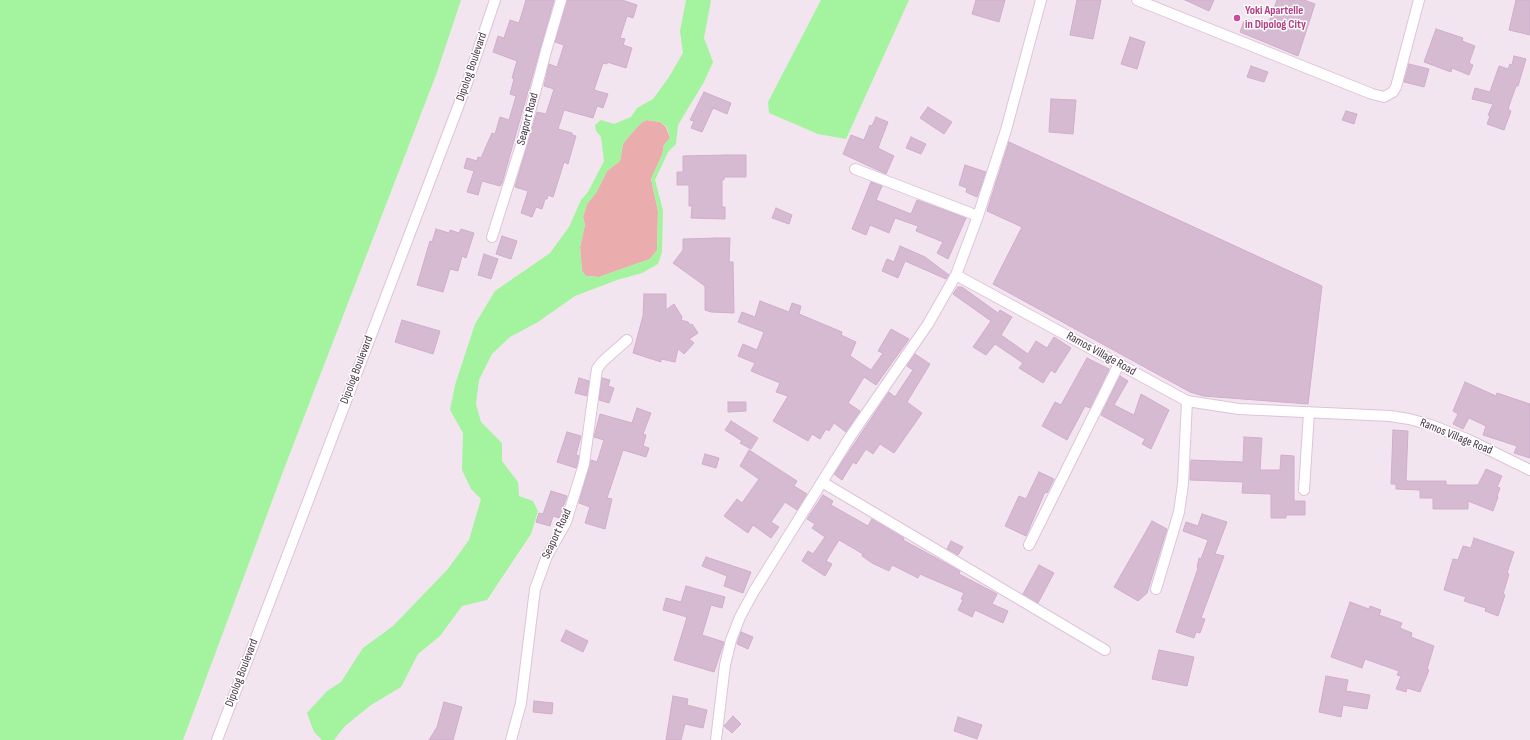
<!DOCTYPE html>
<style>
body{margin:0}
canvas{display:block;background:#f3e5f0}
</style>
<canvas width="1530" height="740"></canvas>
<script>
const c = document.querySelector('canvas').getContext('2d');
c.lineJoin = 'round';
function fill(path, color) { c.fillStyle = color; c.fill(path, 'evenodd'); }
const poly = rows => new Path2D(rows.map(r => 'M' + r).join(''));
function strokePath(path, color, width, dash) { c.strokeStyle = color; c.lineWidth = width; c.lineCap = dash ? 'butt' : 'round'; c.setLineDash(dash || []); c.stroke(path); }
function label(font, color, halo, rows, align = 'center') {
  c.font = font + ' "Sofia Sans Condensed",sans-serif'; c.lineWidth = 3; c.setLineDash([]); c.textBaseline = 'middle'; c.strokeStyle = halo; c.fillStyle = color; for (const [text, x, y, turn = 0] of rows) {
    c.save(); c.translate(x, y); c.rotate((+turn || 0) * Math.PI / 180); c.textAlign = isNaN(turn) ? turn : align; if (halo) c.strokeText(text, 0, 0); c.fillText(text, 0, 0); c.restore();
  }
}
const green = poly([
 [647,120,660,122,666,127,670,138,664,145,662,155,651,179,658,211,657,250,650,259,599,277,586,276,582,271,580,247,585,225,583,217,587,204,596,193,607,171,620,161,623,144,630,135,642,122]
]);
const water = poly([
 [0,0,461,0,436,75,287,461,183,740,0,740],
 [686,0,711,0,704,38,713,62,704,82,678,125,676,144,668,152,655,180,663,210,662,252,658,264,642,273,617,280,575,296,538,322,510,337,492,354,479,380,476,404,481,422,502,443,502,461,518,482,519,496,533,501,538,511,531,534,487,600,462,606,440,636,418,654,401,687,371,705,345,726,334,740,322,740,314,732,307,713,327,691,341,682,363,648,393,626,447,570,469,540,481,499,471,489,462,470,463,433,450,410,455,385,475,324,495,291,550,253,569,227,581,200,588,192,604,161,601,137,596,131,595,125,601,120,614,124,631,117,637,108,653,99,669,77,683,53,680,31],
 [647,120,660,122,667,127,670,138,664,145,662,155,651,179,658,211,657,250,650,259,599,277,586,276,582,271,580,247,585,225,583,217,587,204,596,193,607,171,620,161,623,144,630,135,642,122],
 [821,0,909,0,846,139,818,134,769,113,768,102]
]);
const building = poly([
 [526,0,554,0,502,183,500,186,482,181,478,195,467,192,474,171,464,168,467,158,477,161,478,157,481,158,492,133,495,134,500,117,509,120,516,96,510,94,514,79,512,78,517,61,493,52,498,36,504,38,510,20,519,23,526,0],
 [567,0,622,0,637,5,633,18,627,16,620,38,625,39,623,45,632,48,626,68,607,62,607,64,603,63,594,90,608,94,603,108,597,106,593,118,564,110,558,129,572,133,572,135,576,136,568,164,564,162,553,197,548,195,547,199,545,199,542,209,536,207,532,217,521,213,528,191,515,187,537,112,546,114,554,89,544,86,549,64,557,67,564,45,555,42,567,0],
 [976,0,1005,0,999,22,972,14,976,0],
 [1077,0,1101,0,1093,39,1070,35,1077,0],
 [1185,0,1214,0,1209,11,1185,0],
 [1277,0,1304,0,1315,4,1298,56,1240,32,1244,21,1266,30,1277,0],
 [1516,0,1530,0,1530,35,1509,30,1516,0],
 [1436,29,1463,38,1462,41,1475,46,1469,63,1473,65,1469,75,1452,68,1451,72,1424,62,1436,29],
 [1130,37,1145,42,1137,69,1121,64,1130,37],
 [1514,56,1526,59,1518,86,1516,86,1508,109,1511,111,1504,130,1487,124,1490,116,1488,115,1493,104,1472,99,1475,88,1490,92,1499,66,1508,69,1510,64,1512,65,1514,56],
 [1409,64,1429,69,1424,87,1404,82,1409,64],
 [1251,66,1268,72,1264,82,1247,77,1251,66],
 [704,92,731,103,727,114,713,108,702,132,691,128,694,121,690,120,704,92],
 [1051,99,1076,100,1073,134,1049,132,1051,99],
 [928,107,952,122,944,134,920,118,928,107],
 [1346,111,1357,114,1354,124,1342,120,1346,111],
 [876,117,888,122,878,148,894,156,886,174,843,154,851,135,864,140,870,125,872,126,876,117],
 [911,137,926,144,921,154,906,148,911,137],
 [1009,142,1322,286,1308,404,1203,396,1190,392,993,284,1022,227,987,211,1009,142],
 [726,155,746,155,746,177,724,177,724,180,722,180,722,207,725,207,725,219,691,218,692,206,689,206,689,185,677,185,677,172,683,172,683,156,726,155],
 [965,165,986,172,977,197,966,192,967,188,959,185,965,165],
 [871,182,882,186,876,200,911,214,917,200,966,218,948,259,937,253,943,242,916,231,918,226,895,218,889,233,870,225,866,235,852,229,871,182],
 [776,208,792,215,789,224,772,218,776,208],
 [436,229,449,233,450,230,459,233,461,229,474,233,466,258,462,256,458,271,450,269,443,292,417,285,430,241,432,242,436,229],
 [502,236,517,241,511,259,496,254,502,236],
 [716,238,730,238,729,262,733,262,734,313,711,312,705,310,705,286,673,263,683,250,683,239,716,238],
 [900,246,925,257,949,275,946,279,905,261,898,278,882,271,887,259,894,262,900,246],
 [484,254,498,259,491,279,478,275,484,254],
 [958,287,962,287,998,313,1000,310,1012,317,1001,335,1028,354,1036,341,1047,348,1054,337,1071,348,1055,373,1051,370,1043,383,1019,368,1023,363,995,344,986,355,973,347,991,321,953,294,958,287],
 [644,294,666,294,666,310,674,304,682,317,681,320,688,322,690,325,692,324,698,333,689,339,694,343,684,354,678,349,675,362,661,359,661,362,633,353,643,316,644,294],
 [760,301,789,312,792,303,801,306,799,314,842,332,841,335,856,342,850,356,871,370,883,353,878,351,891,329,909,339,876,385,864,377,848,403,860,411,846,432,834,423,829,431,826,429,820,439,812,434,808,441,773,421,788,396,776,392,780,383,751,371,755,363,738,356,743,344,757,350,764,332,738,322,742,312,755,317,760,301],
 [402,320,440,331,433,354,395,342,402,320],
 [915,354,930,364,907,402,922,413,894,453,880,444,873,454,866,449,856,464,853,462,842,480,834,474,889,392,895,397,913,370,907,366,915,354],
 [1087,358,1109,369,1090,408,1085,406,1067,440,1042,426,1055,402,1061,405,1087,358],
 [1120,376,1128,381,1114,405,1134,415,1141,394,1169,410,1151,449,1142,444,1145,439,1101,415,1120,376],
 [579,378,589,381,587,396,575,393,579,378],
 [602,378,610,380,608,386,614,388,609,403,599,400,602,378],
 [1465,382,1496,396,1497,393,1530,404,1530,458,1514,453,1517,446,1483,435,1486,426,1469,418,1463,429,1453,424,1458,414,1453,411,1465,382],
 [728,402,746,402,746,411,728,412,728,402],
 [637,408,651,413,643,434,646,435,643,446,649,448,646,457,623,450,607,498,612,499,605,529,585,523,590,507,579,503,591,460,597,462,604,440,594,437,600,414,632,423,637,408],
 [731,421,758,438,751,449,740,443,742,441,725,430,731,421],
 [1393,430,1408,431,1406,481,1446,481,1446,485,1478,485,1486,469,1502,476,1497,487,1500,488,1497,496,1498,497,1493,511,1468,501,1468,509,1433,509,1433,498,1420,498,1420,490,1396,489,1396,484,1391,484,1393,430],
 [567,432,581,436,576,455,579,456,576,468,557,462,567,432],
 [1244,437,1262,438,1260,470,1280,470,1281,455,1294,456,1294,501,1305,501,1305,515,1286,515,1286,518,1271,518,1271,494,1242,493,1243,482,1190,480,1191,460,1243,462,1244,437],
 [749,450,797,481,794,486,807,494,797,510,785,502,771,522,779,527,771,538,753,525,748,533,724,516,737,499,742,503,759,479,740,466,749,450],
 [705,454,719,458,716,468,702,464,705,454],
 [1039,472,1054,479,1047,493,1045,492,1026,536,1005,526,1019,496,1026,499,1039,472],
 [551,491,567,496,559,518,553,516,550,526,536,522,539,513,543,514,551,491],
 [823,495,833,501,831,505,868,526,872,519,904,538,903,540,960,571,959,574,997,594,992,604,1008,611,1003,623,975,610,972,617,958,610,963,600,961,599,964,593,920,574,918,578,892,565,889,571,872,563,862,556,863,554,839,540,826,561,832,564,825,576,802,561,808,551,813,554,825,537,812,528,815,524,807,519,823,495],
 [1202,514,1227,522,1215,554,1224,556,1201,618,1205,619,1200,633,1196,632,1194,638,1176,632,1198,568,1197,567,1199,558,1201,559,1208,540,1183,531,1186,522,1198,526,1202,514],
 [1152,521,1167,529,1147,593,1138,601,1114,587,1152,521],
 [1474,538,1514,552,1507,573,1509,574,1503,594,1505,595,1498,616,1485,611,1486,608,1464,601,1466,597,1444,590,1453,559,1458,560,1463,546,1471,548,1474,538],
 [951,541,963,547,958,555,947,549,951,541],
 [706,557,751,572,743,593,724,586,727,576,702,566,706,557],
 [1039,565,1054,573,1038,603,1023,594,1039,565],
 [686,586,725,597,722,608,711,605,702,635,724,642,714,672,674,660,687,617,663,610,666,598,681,602,686,586],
 [1350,602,1369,609,1370,606,1381,610,1379,615,1402,623,1400,628,1412,633,1411,637,1434,646,1427,669,1429,670,1420,692,1407,688,1406,692,1396,689,1401,676,1397,675,1399,671,1365,659,1362,668,1331,657,1350,602],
 [566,630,588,641,583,652,561,641,566,630],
 [741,632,753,637,748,649,737,644,741,632],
 [1159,650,1194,657,1187,686,1152,679,1159,650],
 [1326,676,1348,680,1346,691,1370,695,1367,709,1343,705,1341,717,1319,712,1326,676],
 [673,696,688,699,687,705,707,710,703,728,685,724,681,740,666,740,673,696],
 [534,701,553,703,552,714,533,712,534,701],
 [444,702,462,707,453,740,429,740,437,727,444,702],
 [733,716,741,724,732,733,724,726,733,716],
 [958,717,982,725,977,739,954,731,958,717]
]);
const minor = poly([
 [1041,0,1006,130,978,216,956,275,1187,401,1239,409,1390,416,1409,419,1431,425,1469,440,1530,470],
 [1137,0,1372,94,1384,97,1393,92,1396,87,1419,0],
 [855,169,978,216],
 [492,237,522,142,546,51,561,0],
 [822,482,1105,650],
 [1304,490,1309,412],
 [1029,545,1119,364],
 [1156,589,1179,512,1183,484,1187,401],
 [217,740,466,86,495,0],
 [511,740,521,703,535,589,547,556,566,522,584,464,597,369,602,362,627,340],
 [716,740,725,665,731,640,740,617,754,591,850,437,928,324,956,275]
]);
const markers = [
 [1237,18,4,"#d1479c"]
];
const hotelNames = [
 ["Yoki Apartelle",1245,11],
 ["in Dipolog City",1245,25]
];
const streetNames = [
 ["Dipolog Boulevard",472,67,-71],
 ["Seaport Road",528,119,-75],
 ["Ramos Village Road",1101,354,29],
 ["Dipolog Boulevard",357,370,-69],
 ["Ramos Village Road",1456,437,22],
 ["Seaport Road",557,534,-65],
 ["Dipolog Boulevard",242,673,-69]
];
fill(green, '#eaacad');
fill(water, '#a4f39e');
fill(building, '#d6bad2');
strokePath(building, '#d1adcc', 1);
strokePath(minor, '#ddc4d8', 12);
strokePath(minor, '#fff', 10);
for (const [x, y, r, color] of markers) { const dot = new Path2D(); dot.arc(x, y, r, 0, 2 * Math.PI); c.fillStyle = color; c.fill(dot); strokePath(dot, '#fff', 1.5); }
label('bold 12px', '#b23c85', '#fff', hotelNames, 'left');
label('12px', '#463444', '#fff', streetNames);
</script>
